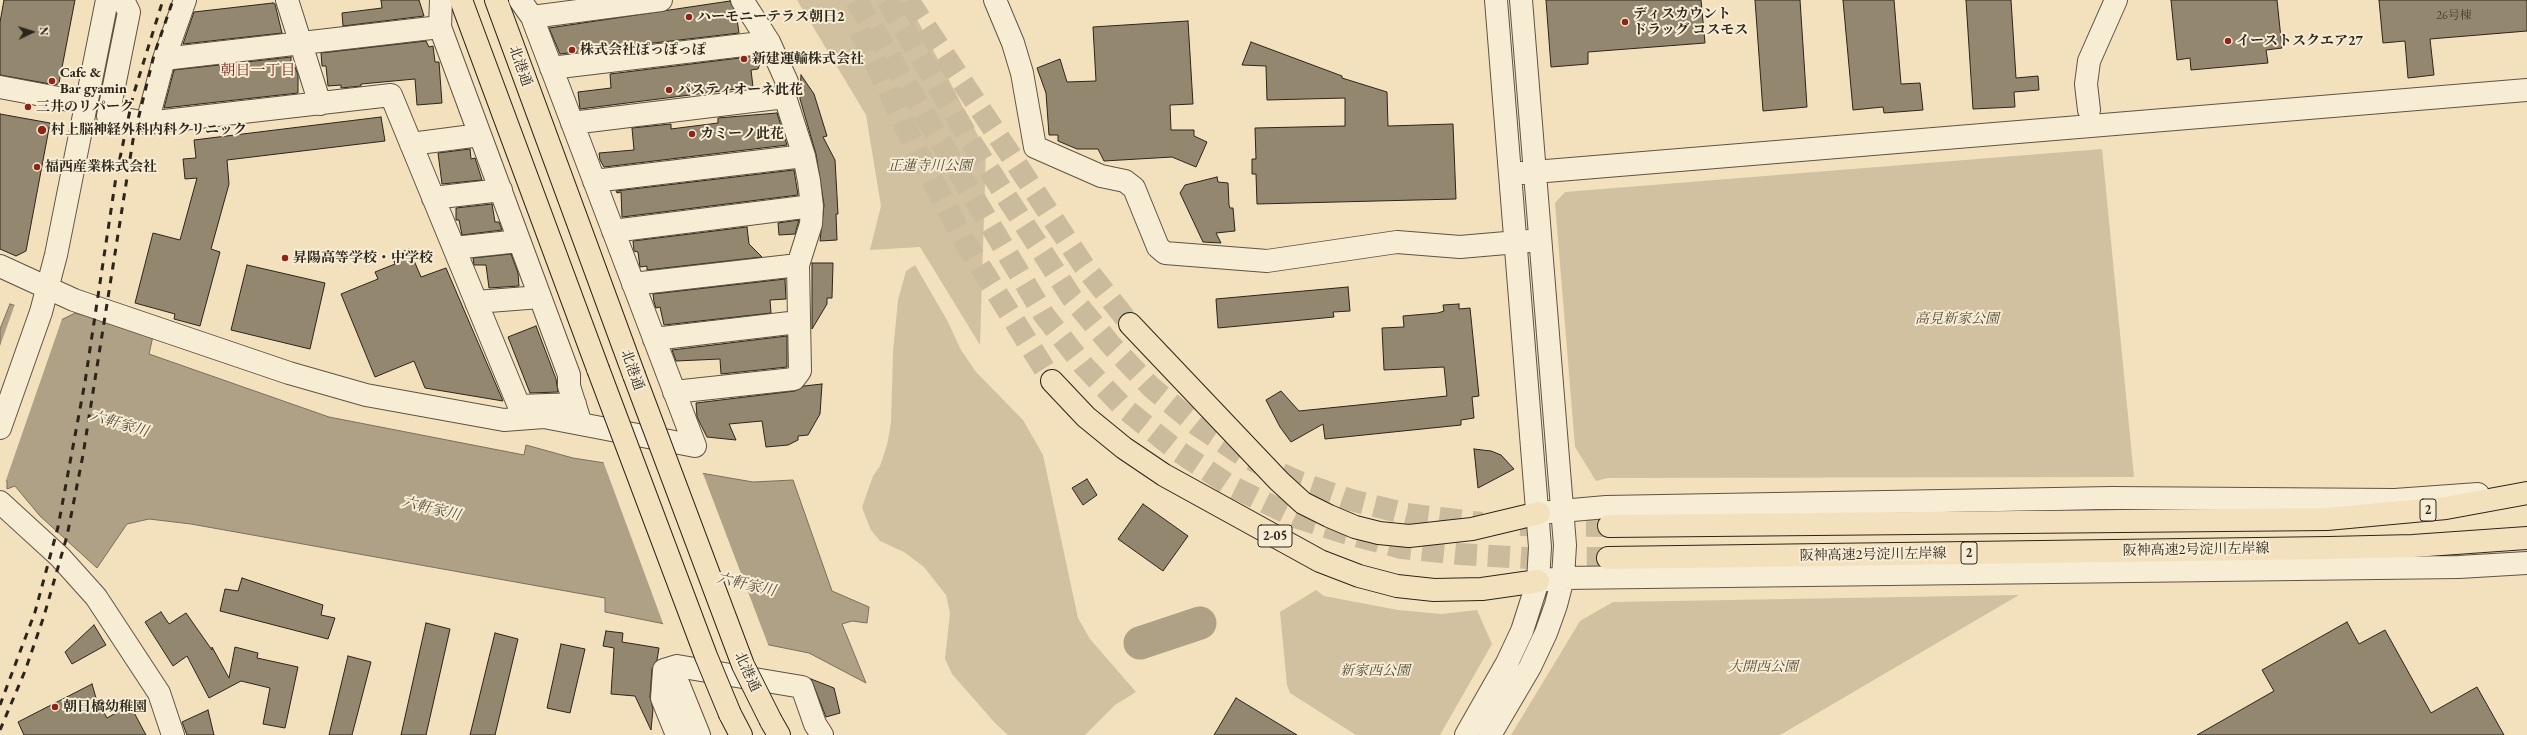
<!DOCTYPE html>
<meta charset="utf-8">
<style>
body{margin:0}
#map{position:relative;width:2527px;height:735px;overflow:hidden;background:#f3e1bd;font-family:"EB Garamond",serif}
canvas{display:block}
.north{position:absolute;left:12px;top:12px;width:40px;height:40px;-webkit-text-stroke:3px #f7ecd4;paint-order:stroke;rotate:86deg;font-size:11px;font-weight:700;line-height:16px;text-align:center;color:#2c251b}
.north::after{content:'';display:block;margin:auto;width:14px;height:18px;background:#2c251b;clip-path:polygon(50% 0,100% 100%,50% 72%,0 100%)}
</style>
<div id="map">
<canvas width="2527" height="735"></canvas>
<div class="north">N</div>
</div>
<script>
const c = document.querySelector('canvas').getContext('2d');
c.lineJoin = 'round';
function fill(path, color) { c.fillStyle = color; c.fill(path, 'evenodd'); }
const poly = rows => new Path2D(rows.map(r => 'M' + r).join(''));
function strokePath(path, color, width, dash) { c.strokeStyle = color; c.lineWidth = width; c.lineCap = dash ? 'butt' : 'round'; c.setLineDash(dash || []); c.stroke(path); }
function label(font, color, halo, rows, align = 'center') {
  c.font = font + ' "EB Garamond","Noto Serif JP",serif'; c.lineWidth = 4; c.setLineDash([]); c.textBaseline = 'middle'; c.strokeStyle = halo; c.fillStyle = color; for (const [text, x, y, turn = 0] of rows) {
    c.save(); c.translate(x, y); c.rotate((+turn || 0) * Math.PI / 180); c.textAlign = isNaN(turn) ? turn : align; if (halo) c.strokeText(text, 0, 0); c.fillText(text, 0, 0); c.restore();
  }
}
const green = poly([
 [797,0,907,0,986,151,980,345,920,247,870,250,881,206,866,115],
 [2102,149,2134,477,1607,478,1596,481,1575,447,1555,203,1565,192],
 [915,265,947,320,961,350,976,372,1023,420,1043,455,1078,618,1090,639,1136,692,1115,705,1085,735,1008,735,995,723,952,674,945,659,950,613,946,595,924,567,904,552,880,541,871,530,866,518,862,507,873,476,880,466,887,445,891,423,893,352,898,300,906,271],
 [1316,590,1324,596,1398,610,1441,614,1477,610,1492,644,1440,735,1356,735,1290,693,1287,685,1280,612],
 [2019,595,1780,735,1511,735,1580,621,1613,602]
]);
const water = poly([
 [10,304,61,320,75,313,153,336,149,354,329,417,524,455,526,445,573,458,605,463,695,472,753,482,793,480,832,591,869,607,867,623,852,621,842,624,866,683,809,653,605,612,605,598,191,524,149,519,127,524,97,568,40,516,15,486,7,489,7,481,0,479,0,329,10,304]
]);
const pier = poly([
 [15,304,62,319,5,483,0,481,0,346],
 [603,461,702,471,769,647,664,626]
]);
const river = poly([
 [1140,643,1200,623]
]);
const building = poly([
 [4,0,75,0,59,83,56,85,0,75,0,22,4,0],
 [381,0,419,0,424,16,343,26,342,13,382,8,381,0],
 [1546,0,1701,0,1705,43,1588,52,1588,64,1551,67,1546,0],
 [1755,0,1800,0,1807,107,1763,111,1755,0],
 [1843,0,1894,0,1901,84,1920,83,1923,110,1884,113,1883,107,1853,110,1843,0],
 [1966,0,2011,0,2016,78,2038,76,2039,90,2014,92,2015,107,1973,109,1966,0],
 [2171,0,2277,0,2282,48,2266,50,2268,63,2191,70,2190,58,2177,60,2171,0],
 [2379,0,2527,0,2527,31,2430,39,2434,75,2408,78,2405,41,2383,43,2379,0],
 [730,1,739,19,737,19,739,33,560,54,549,28,730,1],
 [273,3,275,4,282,33,183,44,194,12,273,3],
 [1188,21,1193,104,1170,105,1171,130,1194,130,1194,136,1207,142,1196,167,1172,157,1104,161,1098,149,1077,149,1058,141,1058,135,1049,135,1046,93,1037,68,1060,59,1067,82,1096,81,1093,27,1188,21],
 [426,41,429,47,433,46,435,62,439,62,442,103,417,105,415,79,361,84,361,86,341,88,341,85,328,86,326,66,322,66,321,53,426,41],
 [1251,42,1342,76,1342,78,1387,92,1388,126,1453,124,1456,199,1257,204,1256,174,1252,174,1252,159,1256,159,1255,128,1345,126,1345,98,1267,100,1266,66,1242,65,1251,42],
 [756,56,762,58,758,69,751,70,753,87,580,109,578,92,611,88,610,74,756,56],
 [291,57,291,67,295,67,298,75,298,93,164,108,174,70,291,57],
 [801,75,814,94,827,136,823,137,835,160,838,214,836,214,837,240,820,241,824,205,816,154,800,99,801,75],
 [777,113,787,145,604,167,600,160,599,153,634,150,632,128,671,124,671,129,718,123,718,118,777,113],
 [0,114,50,123,26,251,16,256,0,249,0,114],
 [381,117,385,141,227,160,229,184,211,249,220,252,200,326,174,319,175,314,135,303,153,233,180,240,197,178,185,179,183,159,196,158,194,140,381,117],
 [470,149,471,159,475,158,482,180,442,184,438,153,470,149],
 [794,170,798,195,622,217,621,192,617,193,616,191,794,170],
 [1217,177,1218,182,1228,183,1229,205,1230,208,1233,208,1235,231,1216,233,1221,243,1203,242,1180,193,1185,185,1217,177],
 [492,204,495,222,499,222,502,230,462,235,459,220,456,220,456,208,492,204],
 [799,220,795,234,779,235,778,223,799,220],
 [747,227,749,244,762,257,647,270,647,266,640,267,638,252,634,251,633,241,747,227],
 [409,249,421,277,446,268,503,401,425,388,414,361,375,377,341,294,378,279,375,272,395,264,392,256,409,249],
 [511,254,518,273,519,286,489,288,486,265,474,265,473,258,511,254],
 [812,263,833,263,832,298,827,298,827,304,812,329,812,263],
 [247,265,325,283,310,349,231,330,247,265],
 [785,279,786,299,770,300,771,313,664,325,660,307,656,308,654,302,653,294,785,279],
 [1348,287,1350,311,1333,312,1334,317,1218,328,1216,299,1348,287],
 [1459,304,1459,309,1470,308,1479,396,1472,397,1474,418,1461,420,1461,425,1325,439,1323,424,1291,442,1280,427,1266,400,1281,391,1299,411,1447,396,1444,367,1384,370,1382,328,1404,327,1403,316,1438,313,1444,311,1443,305,1459,304],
 [536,326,556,379,558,392,530,393,508,337,536,326],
 [787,336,787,367,721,374,720,359,676,361,672,350,787,336],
 [822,384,820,414,808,435,798,436,798,440,788,445,766,447,762,421,729,424,736,440,707,437,697,417,696,403,795,391,804,386,822,384],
 [1474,449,1491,451,1501,455,1514,469,1478,488,1474,449],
 [1087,479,1097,495,1083,505,1072,488,1087,479],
 [1143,504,1188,536,1163,571,1118,539,1143,504],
 [242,578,323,605,321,615,335,618,328,639,220,611,225,589,238,591,242,578],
 [161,612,169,624,186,613,212,650,212,647,229,678,235,647,258,653,257,658,298,667,285,728,263,724,270,688,241,681,209,698,187,656,173,666,145,622,161,612],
 [2347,622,2359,644,2385,630,2431,713,2477,687,2504,735,2197,735,2274,691,2262,670,2347,622],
 [426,623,450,629,426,735,401,735,426,623],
 [94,625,106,645,72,664,65,652,94,625],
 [606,631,623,633,622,642,659,648,657,660,652,669,650,697,653,709,651,730,635,696,611,694,614,648,603,646,606,631],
 [495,633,518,639,495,735,470,735,495,633],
 [561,644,585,649,570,713,547,708,561,644],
 [348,656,371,662,352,735,329,735,348,656],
 [811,679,834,688,840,713,826,717,811,679],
 [92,684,96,698,107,718,130,705,146,735,24,735,18,722,92,684],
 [1236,698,1297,735,1214,735,1236,698],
 [208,710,214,735,187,735,182,722,208,710]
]);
const highwayTunnel = poly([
 [856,0,1044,315,1084,366,1124,408,1175,449,1229,485,1295,517,1345,533,1402,548,1459,554,1527,558,1608,558],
 [887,0,971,142,1072,298,1111,345,1151,387,1197,425,1245,457,1299,482,1351,500,1407,514,1482,523],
 [908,0,1084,266,1130,324],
 [860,31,916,149,966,244,1052,381],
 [1520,525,1609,526]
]);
const minor = poly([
 [123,0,129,12,108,116,147,123,391,95,519,406,575,404],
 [287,0,320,104],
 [441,0,440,27,569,375,569,386,579,418],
 [520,0,532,17,695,446],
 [995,0,1013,43,1022,73,1035,147,1101,176,1125,181,1134,188,1158,247,1165,253,1267,261,1397,242,1460,247,1529,241],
 [532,17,661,0],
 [164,59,440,27],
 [551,68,769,42],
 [0,87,85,103],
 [2089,110,2086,84,2089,61,2116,0],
 [147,123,164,59,185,0],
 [572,123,785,97],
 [411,144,480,135],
 [1510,174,2527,90],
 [594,181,804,156],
 [433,198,501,190],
 [613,231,812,206],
 [454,248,519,241],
 [0,266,74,300,289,373,366,395,504,420,544,417,695,446],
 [633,284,798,265],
 [476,302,540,297],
 [654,339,798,322],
 [674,392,794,379,800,371,798,265,811,224,812,206,809,181,804,156,785,97,787,82,769,42,742,0],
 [0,428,41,312,56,255,107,0],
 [0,502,60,557,96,597,159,693,173,735],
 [1539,513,1606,507,2111,498,2395,500,2478,494],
 [1538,581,1563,578,2459,567,2527,563],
 [677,666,674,673,699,735],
 [677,735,662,698,664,670,677,666,802,687,815,724,822,735],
 [1466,735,1507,663,1522,631,1538,581,1540,547,1496,0],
 [1490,735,1530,667,1546,633,1556,605,1563,578,1565,545,1521,0]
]);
const major = poly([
 [461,0,598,369],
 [496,0,634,375],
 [730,714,741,735],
 [771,721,779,735]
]);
const highway = poly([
 [1130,324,1279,481,1303,503,1329,516,1355,527,1379,533,1409,536,1472,529,1539,513],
 [1052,381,1086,417,1124,448,1164,475,1320,561,1359,576,1397,586,1434,590,1482,589,1538,581],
 [1609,526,2327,519,2446,508,2527,493],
 [1608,558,2329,548,2413,546,2527,538]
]);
const rail = poly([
 [0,705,35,612,58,527,85,382,116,177,133,96,163,0],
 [0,730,25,671,44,616,67,536,83,455,133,140,154,55,173,0]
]);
const majorBridge = poly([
 [598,369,706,656,730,714],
 [634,375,743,665,771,721]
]);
const markers = [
 [689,17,4,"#8f2418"],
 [1625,22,4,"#8f2418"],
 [2228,41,4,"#8f2418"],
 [572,50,4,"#8f2418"],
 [744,59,4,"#8f2418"],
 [52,81,4,"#8f2418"],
 [669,90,4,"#8f2418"],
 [28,107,4,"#8f2418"],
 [42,130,5,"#8f2418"],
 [692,134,4,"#8f2418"],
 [37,167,4,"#8f2418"],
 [285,258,4,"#8f2418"],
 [55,707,4,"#8f2418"]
];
const numberNames = [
 ["26号棟",2454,16]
];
const shields = [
 [2428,510,16],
 [1275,536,34],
 [1969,553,16]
];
const shieldNames = [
 ["2",2428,510],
 ["2-05",1275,536],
 ["2",1969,553]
];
const poiNames = [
 ["ディスカウント",1633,14],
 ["ドラッグ コスモス",1633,30],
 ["ハーモニーテラス朝日2",697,17],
 ["イーストスクエア27",2236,41],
 ["株式会社ぽっぽっぽ",580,50],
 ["新建運輸株式会社",752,59],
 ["Cafe &",60,73],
 ["Bar gyamin",60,89],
 ["パスティオーネ此花",677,90],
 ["三井のリパーク",36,107],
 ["村上脳神経外科内科クリニック",51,130],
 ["カミーノ此花",700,134],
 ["福西産業株式会社",45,167],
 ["昇陽高等学校・中学校",293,258],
 ["朝日橋幼稚園",63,707]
];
const streetNames = [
 ["北港通",520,66,70],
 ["北港通",632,370,70],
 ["阪神高速2号淀川左岸線",2196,550,-1],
 ["阪神高速2号淀川左岸線",1873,555,-1],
 ["北港通",747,672,65]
];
const parkNames = [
 ["正蓮寺川公園",930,166],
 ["高見新家公園",1957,319],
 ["大開西公園",1763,667],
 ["新家西公園",1375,671]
];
const neighbourhoodNames = [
 ["朝日一丁目",258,71]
];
const waterNames = [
 ["六軒家川",119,424,17],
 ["六軒家川",431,509,14],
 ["六軒家川",746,585,13]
];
fill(green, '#d1c1a1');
fill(water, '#afa186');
strokePath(water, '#7b6f5b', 1);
fill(pier, '#f3e1bd');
strokePath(river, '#afa186', 33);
fill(building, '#93876f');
strokePath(building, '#2c251b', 1);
strokePath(highwayTunnel, '#cbbb9d', 22, [22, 11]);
strokePath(minor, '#5e5444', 24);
strokePath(major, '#2c251b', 24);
strokePath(highway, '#2c251b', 24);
strokePath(minor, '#f7ecd4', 22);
strokePath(major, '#f3e1bd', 22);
strokePath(highway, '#f3e1bd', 22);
strokePath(rail, '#2c251b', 3, [7, 7]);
strokePath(majorBridge, '#2c251b', 24, []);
strokePath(majorBridge, '#f3e1bd', 22);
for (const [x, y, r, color] of markers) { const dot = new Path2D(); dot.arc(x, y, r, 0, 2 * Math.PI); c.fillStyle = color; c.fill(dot); strokePath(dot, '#f7ecd4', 1.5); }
label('12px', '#463e30', null, numberNames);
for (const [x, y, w] of shields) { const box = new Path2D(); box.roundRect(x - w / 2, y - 11, w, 22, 3); c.fillStyle = '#f7ecd4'; c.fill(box); strokePath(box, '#2c251b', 1); }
label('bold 13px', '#2c251b', null, shieldNames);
label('bold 14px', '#2c251b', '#f7ecd4', poiNames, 'left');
label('14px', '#2c251b', '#f7ecd4', streetNames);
label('italic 14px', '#554c3c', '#f7ecd4', parkNames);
label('15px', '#7a1f14', '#f7ecd4', neighbourhoodNames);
label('italic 15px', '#5a5040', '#f7ecd4', waterNames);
</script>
